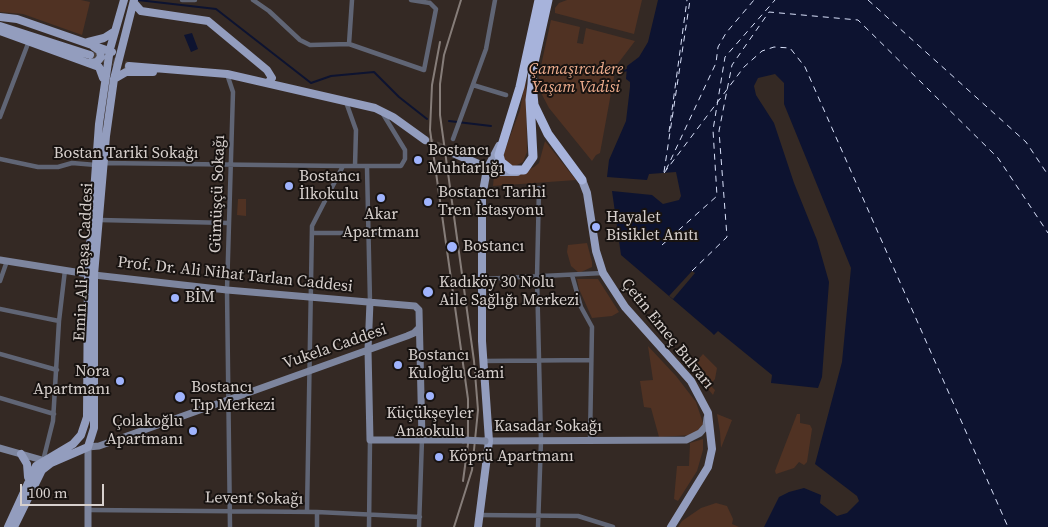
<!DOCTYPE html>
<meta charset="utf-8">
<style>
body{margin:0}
#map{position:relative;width:1048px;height:527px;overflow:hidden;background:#342924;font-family:"Source Serif 4",serif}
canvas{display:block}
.scale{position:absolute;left:20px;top:484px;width:84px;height:22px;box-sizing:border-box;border:2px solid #d7d0cd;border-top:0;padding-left:6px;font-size:15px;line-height:18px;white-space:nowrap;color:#d7d0cd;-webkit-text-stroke:4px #181311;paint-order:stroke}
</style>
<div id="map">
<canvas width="1048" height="527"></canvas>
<div class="scale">100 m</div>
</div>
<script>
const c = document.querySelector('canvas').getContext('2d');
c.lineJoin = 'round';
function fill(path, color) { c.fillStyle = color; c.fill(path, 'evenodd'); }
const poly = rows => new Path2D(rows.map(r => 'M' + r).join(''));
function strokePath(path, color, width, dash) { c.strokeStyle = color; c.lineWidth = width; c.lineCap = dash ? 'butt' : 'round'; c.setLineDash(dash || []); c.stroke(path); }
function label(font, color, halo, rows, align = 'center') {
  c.font = font + ' "Source Serif 4",serif'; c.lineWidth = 4; c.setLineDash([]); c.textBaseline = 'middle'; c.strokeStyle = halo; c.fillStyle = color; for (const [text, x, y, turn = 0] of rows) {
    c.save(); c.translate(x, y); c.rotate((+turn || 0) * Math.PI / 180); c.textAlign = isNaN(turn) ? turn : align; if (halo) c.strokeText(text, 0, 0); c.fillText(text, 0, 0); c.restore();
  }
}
const green = poly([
 [0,0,81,0,90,2,82,35,23,14,0,12],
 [567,0,642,0,634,34,555,13,555,8,559,3],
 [551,20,580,27,577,43,583,44,586,28,635,41,616,66,600,153,596,155,592,161,549,108,539,89,539,75],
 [526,77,527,152,523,162,513,167,502,158,520,110],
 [545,141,576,180,493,186,494,175,525,172,534,167,539,163],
 [238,199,246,199,246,216,237,215],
 [587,243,592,262,592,267,579,273,571,266,567,252,568,245],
 [577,279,598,279,619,312,612,316,592,318,579,289],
 [648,346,676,376,696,402,704,426,693,435,659,437,651,408,644,407,640,381,653,380],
 [703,354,717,368,715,379,710,385,715,390,713,395,691,368],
 [717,414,732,420,721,448,720,432],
 [797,414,800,414,800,423,810,425,812,429,807,462,804,465,799,462,794,468,776,474,775,471],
 [703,439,703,450,697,471,678,501,674,499,677,466,689,466,690,443],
 [716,503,727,506,733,519,732,524,739,527,678,527,682,521,701,508]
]);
const water = poly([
 [658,0,1048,0,1048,527,764,527,779,497,789,492,804,488,821,495,820,503,837,516,847,513,859,501,857,496,815,464,842,362,851,268,784,104,784,83,775,74,758,78,754,86,756,95,774,123,794,183,817,240,829,282,822,377,818,388,771,383,772,375,718,331,714,335,711,332,621,255,612,191,652,195,663,204,679,200,681,196,676,172,649,174,647,180,607,177,609,160,626,121,630,87,630,82,626,79,627,66,639,57,648,42],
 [192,33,198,49,191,52,184,35]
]);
const pier = poly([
 [692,271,695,273,673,299,669,296]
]);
const stream = poly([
 [138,0,216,9,311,83,331,76,374,72,399,97,427,119],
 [624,71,627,70],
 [449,121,491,126]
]);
const ferry = poly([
 [868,0,1026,142,1048,175],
 [669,132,687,0],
 [666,170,716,63,718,47,726,33,754,0],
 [664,172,690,0],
 [664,173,744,67,762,51,774,47,790,48,805,67,1008,527],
 [662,245,717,196,713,130,725,57,775,0],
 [692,271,727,237,719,131,732,65,769,12,858,20,998,158,1048,233]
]);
const primaryTunnel = poly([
 [90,55,129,66],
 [425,140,453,153]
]);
const street = poly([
 [182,0,195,0],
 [253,0,269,11,300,40,310,45,349,44,424,70,436,9,430,3],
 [411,0,430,3],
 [349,44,352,0],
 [227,74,233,92,227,290,230,527],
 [473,85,506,95],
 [346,102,356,130,355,166],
 [0,117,29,41],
 [453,139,486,49,495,0],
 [0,159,38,167,58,167,72,163,96,165,103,163,343,166],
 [367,167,370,302],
 [100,220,229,223],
 [312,233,405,233],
 [572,275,581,307,592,327,590,440],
 [482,279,603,273],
 [0,281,7,261],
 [0,309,59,321],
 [0,354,57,370],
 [483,361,591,360],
 [0,398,54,414],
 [43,461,53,421,59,321,65,270],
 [89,510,317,512,420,517],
 [307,512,312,226,343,166,401,166,405,159,405,150,383,114],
 [478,515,578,516,613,527],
 [317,527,317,512],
 [369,527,370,440],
 [419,527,422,439],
 [538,527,541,441,537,277,539,188]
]);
const secondary = poly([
 [0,260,94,275,227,290,415,306,419,310,422,439],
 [370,302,368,350,370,440,463,440],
 [485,441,686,440,700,433,706,426,707,418],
 [0,448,42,460],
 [88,527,88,447,99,446,407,336,414,333,419,328]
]);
const primary = poly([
 [134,3,141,11,208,21,267,70,272,78,268,83],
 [0,17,17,19,112,52],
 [0,26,90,55],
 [0,31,99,67,103,78],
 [88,42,104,38,115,31],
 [90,63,97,62,101,57,100,51,94,47],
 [129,66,227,74,375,108,393,117,425,140],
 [114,79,126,72,153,72],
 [453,153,497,172,517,172],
 [582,180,587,193,596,251,603,273,625,307,691,381,708,413,712,449,708,467,671,527],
 [88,447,94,428,94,275,106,136,114,79,134,0],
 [21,454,27,464,28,477],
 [8,527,36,466,73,444,81,435,87,417,88,274,99,124,110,49,124,0],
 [14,527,42,470,51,463,88,447],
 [478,527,489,441,482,341,482,197,487,169,499,146]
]);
const highway = poly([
 [548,0,533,67,532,84,534,105,548,134,582,180],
 [532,84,530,100,533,157,524,170,511,170,501,162,499,155,520,87,539,0]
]);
const rail = poly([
 [440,42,432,85,430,130,468,399,468,444,463,481],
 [454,527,472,470,478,410,474,361,440,115,440,84,444,55,461,0]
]);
const secondaryBridge = poly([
 [463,440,485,441]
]);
const markers = [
 [418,160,5,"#9fb3fd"],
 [289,186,5,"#9fb3fd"],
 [381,198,5,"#9fb3fd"],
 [428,202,5,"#9fb3fd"],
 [596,227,5,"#9fb3fd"],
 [452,247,6,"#9fb3fd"],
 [428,292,6,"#9fb3fd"],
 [175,298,5,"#9fb3fd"],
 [398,365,5,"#9fb3fd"],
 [120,381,5,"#9fb3fd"],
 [430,396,5,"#9fb3fd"],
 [180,397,6,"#9fb3fd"],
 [193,431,5,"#9fb3fd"],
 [439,457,5,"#9fb3fd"]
];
const parkNames = [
 ["Çamaşırcıdere",576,70],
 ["Yaşam Vadisi",576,88]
];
const poiNames = [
 ["Bostancı",428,151],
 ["Muhtarlığı",428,169],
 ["Bostancı",299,177],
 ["İlkokulu",299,195],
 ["Bostancı Tarihi",438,193],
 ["Tren İstasyonu",438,211],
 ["Akar",381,215,"center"],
 ["Apartmanı",381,233,"center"],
 ["Hayalet",606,218],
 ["Bisiklet Anıtı",606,236],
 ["Bostancı",463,247],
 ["Kadıköy 30 Nolu",439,283],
 ["Aile Sağlığı Merkezi",439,301],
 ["BİM",185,298],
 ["Bostancı",408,356],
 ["Kuloğlu Cami",408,374],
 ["Nora",110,372,"right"],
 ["Apartmanı",110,390,"right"],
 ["Bostancı",191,388],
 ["Tıp Merkezi",191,406],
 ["Küçükşeyler",430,414,"center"],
 ["Anaokulu",430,432,"center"],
 ["Çolakoğlu",183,422,"right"],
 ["Apartmanı",183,440,"right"],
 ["Köprü Apartmanı",449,457]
];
const streetNames = [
 ["Bostan Tariki Sokağı",126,154],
 ["Gümüşçü Sokağı",218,194,-88],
 ["Emin Ali Paşa Caddesi",84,262,-87],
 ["Prof. Dr. Ali Nihat Tarlan Caddesi",235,275,6],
 ["Çetin Emeç Bulvarı",667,334,51],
 ["Vukela Caddesi",335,347,-19],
 ["Kasadar Sokağı",548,427],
 ["Levent Sokağı",254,499,1]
];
fill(green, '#503223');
fill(water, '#0d1330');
fill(pier, '#342924');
strokePath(stream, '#0d1330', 2);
strokePath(ferry, '#d9e1fa', 1, [6, 5]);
strokePath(primaryTunnel, '#4c423d', 8, [8, 4]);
strokePath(street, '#606575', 4.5);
strokePath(secondary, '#7d859e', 7);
strokePath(primary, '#939dbe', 8);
strokePath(highway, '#a7b3db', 9);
strokePath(rail, '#867d79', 2);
strokePath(secondaryBridge, '#7d859e', 7);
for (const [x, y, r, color] of markers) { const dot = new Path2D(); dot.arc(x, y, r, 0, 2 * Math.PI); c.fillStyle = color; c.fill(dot); strokePath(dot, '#181311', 2); }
label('italic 16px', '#f0af8f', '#181311', parkNames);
label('16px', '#d7d0cd', '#181311', poiNames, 'left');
label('16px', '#d7d0cd', '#181311', streetNames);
</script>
